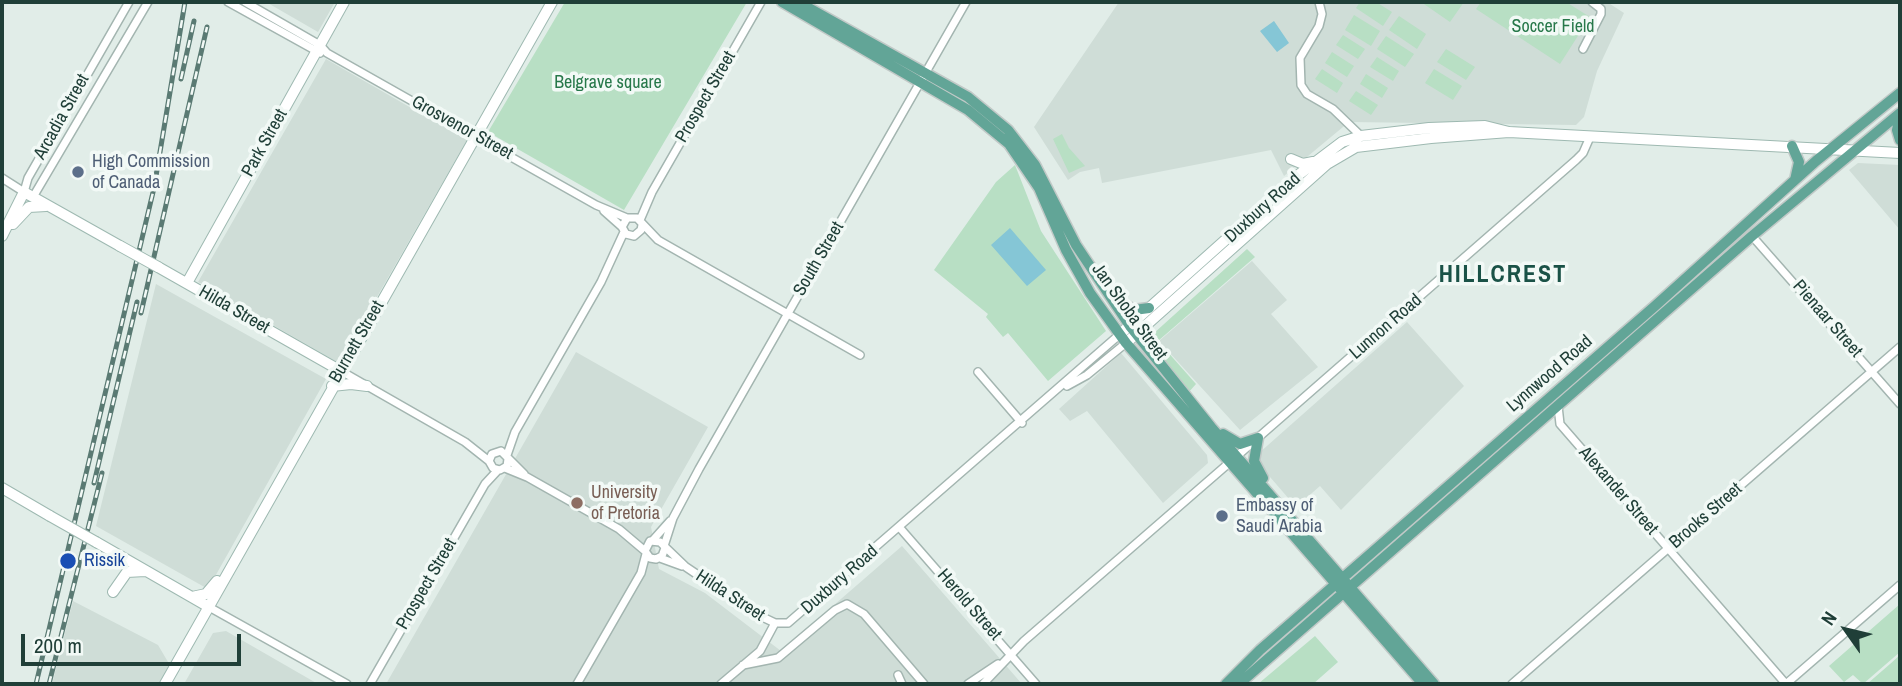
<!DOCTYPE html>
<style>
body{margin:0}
#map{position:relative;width:1902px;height:686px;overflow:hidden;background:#e1ede8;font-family:"Archivo Narrow",sans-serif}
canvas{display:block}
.frame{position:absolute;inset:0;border:4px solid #203f38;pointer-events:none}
.north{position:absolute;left:1811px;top:595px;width:70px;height:70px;-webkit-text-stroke:5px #f2f9f6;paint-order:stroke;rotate:304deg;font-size:19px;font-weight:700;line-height:28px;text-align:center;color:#203f38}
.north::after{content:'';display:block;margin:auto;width:24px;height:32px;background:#203f38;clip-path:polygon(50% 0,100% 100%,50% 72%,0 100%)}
.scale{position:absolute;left:21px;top:634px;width:220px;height:32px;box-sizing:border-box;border:4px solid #203f38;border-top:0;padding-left:9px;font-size:21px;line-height:24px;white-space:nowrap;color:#203f38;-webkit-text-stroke:5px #f2f9f6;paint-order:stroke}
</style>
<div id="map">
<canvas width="1902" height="686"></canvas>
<div class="frame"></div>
<div class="north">N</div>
<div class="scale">200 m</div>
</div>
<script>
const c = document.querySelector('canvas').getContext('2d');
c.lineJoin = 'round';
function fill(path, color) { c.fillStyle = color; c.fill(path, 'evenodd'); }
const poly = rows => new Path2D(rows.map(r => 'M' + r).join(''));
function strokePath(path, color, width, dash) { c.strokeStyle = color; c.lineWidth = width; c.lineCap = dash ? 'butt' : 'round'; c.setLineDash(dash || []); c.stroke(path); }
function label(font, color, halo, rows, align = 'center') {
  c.font = font + ' "Archivo Narrow",sans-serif'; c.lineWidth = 7; c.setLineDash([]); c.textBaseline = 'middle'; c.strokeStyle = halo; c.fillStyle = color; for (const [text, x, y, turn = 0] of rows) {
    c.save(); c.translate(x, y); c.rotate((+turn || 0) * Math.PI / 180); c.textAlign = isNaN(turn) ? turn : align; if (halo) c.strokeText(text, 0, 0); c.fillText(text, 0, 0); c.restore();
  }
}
const built = poly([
 [266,2,335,2,318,32],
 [1119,2,1607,2,1624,13,1597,71,1584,117,1576,125,1349,122,1284,176,1271,150,1102,183,1099,168,1080,172,1068,180,1034,127],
 [326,59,467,140,339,363,198,282],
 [1858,163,1900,165,1900,230,1849,170],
 [1252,261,1287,300,1271,314,1318,367,1240,430,1159,341],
 [156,284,326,379,208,589,96,526],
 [1407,322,1464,386,1341,510,1320,486,1296,507,1257,462,1259,453],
 [576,352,708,427,651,527,659,569,705,593,781,651,902,546,1022,684,386,684],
 [1121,353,1207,455,1208,463,1163,503,1087,411,1070,421,1059,409],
 [73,601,158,645,171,667,161,684,52,684],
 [226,631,318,684,184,684,213,633]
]);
const green = poly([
 [565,2,747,2,624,210,488,132],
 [1360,2,1376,2,1392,12,1383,26,1356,8],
 [1421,2,1464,2,1450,22],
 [1481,2,1566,2,1590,17,1560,64,1476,9],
 [1354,15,1380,31,1371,46,1345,30],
 [1399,16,1426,34,1417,49,1389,30],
 [1343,35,1365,49,1358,59,1336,45],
 [1386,36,1414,54,1405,67,1377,49],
 [1446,49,1475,67,1466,80,1437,62],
 [1332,52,1354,66,1347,77,1325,63],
 [1377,57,1399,71,1393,81,1370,67],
 [1322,69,1343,83,1337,93,1315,79],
 [1434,69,1462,86,1453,100,1425,83],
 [1366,74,1388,88,1382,98,1360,84],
 [1356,91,1378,105,1371,115,1349,101],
 [1062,134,1069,148,1085,166,1069,173,1053,139],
 [1015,165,1041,231,1106,331,1048,381,1008,333,1003,337,986,317,988,314,934,270,996,182],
 [1247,249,1255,257,1158,341,1196,384,1188,393,1151,343,1153,334],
 [1900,604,1900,652,1863,684,1853,675,1844,682,1829,666],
 [1315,636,1338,662,1313,684,1258,684],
 [1900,655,1900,684,1867,684,1890,664]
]);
const water = poly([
 [1274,21,1289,43,1277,52,1260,31],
 [1010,228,1046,270,1027,286,991,245]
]);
const street = poly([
 [228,2,320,53],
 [245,2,320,45,327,53,596,205,627,218],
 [1319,2,1322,14,1319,26,1300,58,1301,85,1307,94,1333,109,1361,136],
 [1583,49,1601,14,1601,9,1592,2],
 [2,178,24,192,28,178,129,2],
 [33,197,148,2],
 [604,211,622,227],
 [640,220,652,192,761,2],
 [642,225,641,230,634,236,626,234,622,227,627,218,637,218,658,240,860,355],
 [1752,236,1900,404],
 [341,371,465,442,489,461],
 [978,372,1022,423],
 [1067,386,1087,375,1126,343],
 [1558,406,1560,424,1786,684],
 [507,455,515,432,601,282,624,232],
 [1237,456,1576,160,1583,153,1590,137],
 [508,459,507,466,500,470,493,468,489,461,492,454,501,451,524,474],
 [505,468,527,477,619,529,645,551],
 [900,528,1036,684],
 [653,540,670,521],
 [664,546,673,518,699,469,966,2],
 [665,548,662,556,656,559,650,558,645,551,650,541,660,542,686,567,756,614,775,623,788,623,1119,335],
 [660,558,682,566],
 [209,607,347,684],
 [743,665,778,658,835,610,847,604,864,614,924,684],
 [898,675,902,684],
 [370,684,485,484,498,470],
 [577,684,641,573,646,554],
 [721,684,760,651,775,623],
 [968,684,998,664],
 [983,684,1024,641,1229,463],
 [1512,684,1900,347],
 [1786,684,1900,585]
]);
const secondary = poly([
 [1291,159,1303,164,1313,162],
 [13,224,29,207,46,206],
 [2,236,24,192,120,246],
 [158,267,341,371],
 [187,283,344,2],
 [1119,335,1297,176,1342,142,1361,136,1429,128,1485,126,1509,132],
 [1126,343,1327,164,1356,147,1431,138,1509,132,1900,153],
 [332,386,351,384,367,386],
 [2,488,50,516],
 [96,542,209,607],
 [113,592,127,572,145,571],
 [192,597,206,594,217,581],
 [165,684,552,2]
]);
const primary = poly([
 [782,2,968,110,1009,144,1039,188,1066,250,1090,293,1126,343,1423,684],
 [798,2,968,97,1008,130,1035,165,1076,245,1130,326,1211,427,1434,684],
 [1900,116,1897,130,1900,140],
 [1792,146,1799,162,1795,180],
 [1116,299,1134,310,1149,308],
 [1223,434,1240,444,1258,438],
 [1258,438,1254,461,1263,478],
 [1226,684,1260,650,1655,306,1816,161,1900,93],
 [1239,684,1752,236,1900,113]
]);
const rail = poly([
 [181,79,194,21],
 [141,313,207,27],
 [94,483,137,302],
 [36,684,154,188,185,2],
 [49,684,102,473]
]);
const secondaryBridge = poly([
 [120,246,158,267],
 [50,516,96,542]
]);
const markers = [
 [78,172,7,"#5c6f8a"],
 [577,503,7,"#8d6e63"],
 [1222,516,7,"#5c6f8a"],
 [68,561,9,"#1a4fb4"]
];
const parkNames = [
 ["Soccer Field",1553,27],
 ["Belgrave square",608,83]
];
const streetNames = [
 ["Prospect Street",706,97,-60],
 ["Arcadia Street",62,117,-61],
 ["Grosvenor Street",462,128,29],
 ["Park Street",265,143,-61],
 ["Duxbury Road",1263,208,-42],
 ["South Street",819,259,-60],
 ["Hilda Street",234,310,30],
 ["Jan Shoba Street",1129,312,54],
 ["Pienaar Street",1827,319,49],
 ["Lunnon Road",1386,327,-41],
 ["Burnett Street",357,342,-60],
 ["Lynnwood Road",1550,374,-41],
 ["Alexander Street",1618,491,49],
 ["Brooks Street",1706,516,-41],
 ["Duxbury Road",840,580,-41],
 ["Prospect Street",427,584,-60],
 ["Hilda Street",730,596,33],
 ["Herold Street",969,605,49]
];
const serviceNames = [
 ["High Commission",92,162],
 ["of Canada",92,183],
 ["Embassy of",1236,506],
 ["Saudi Arabia",1236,527]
];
const educationNames = [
 ["University",591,493],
 ["of Pretoria",591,514]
];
const transitNames = [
 ["Rissik",84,561]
];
const districtNames = [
 ["HILLCREST",1503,276]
];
fill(built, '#cfddd7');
fill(green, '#b8dfc4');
fill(water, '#85c6d6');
strokePath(street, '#a3b5b0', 10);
strokePath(secondary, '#9eb9b1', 12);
strokePath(primary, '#c1c9c7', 13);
strokePath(street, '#fff', 7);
strokePath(secondary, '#fff', 10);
strokePath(primary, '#62a597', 10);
strokePath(rail, '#5a7a73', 5);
strokePath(rail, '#f2f9f6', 2.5, [8]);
strokePath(secondaryBridge, '#9eb9b1', 12, []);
strokePath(secondaryBridge, '#fff', 10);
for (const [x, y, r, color] of markers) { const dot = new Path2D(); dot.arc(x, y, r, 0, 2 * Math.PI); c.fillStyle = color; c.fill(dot); strokePath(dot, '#f2f9f6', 2.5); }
label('18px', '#27784a', '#f2f9f6', parkNames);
label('18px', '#203f38', '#f2f9f6', streetNames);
label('18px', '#4e5e75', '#f2f9f6', serviceNames, 'left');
label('18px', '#785e54', '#f2f9f6', educationNames, 'left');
label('18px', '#164399', '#f2f9f6', transitNames, 'left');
c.letterSpacing = '2px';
label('bold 24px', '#1a5247', '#f2f9f6', districtNames);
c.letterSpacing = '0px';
</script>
